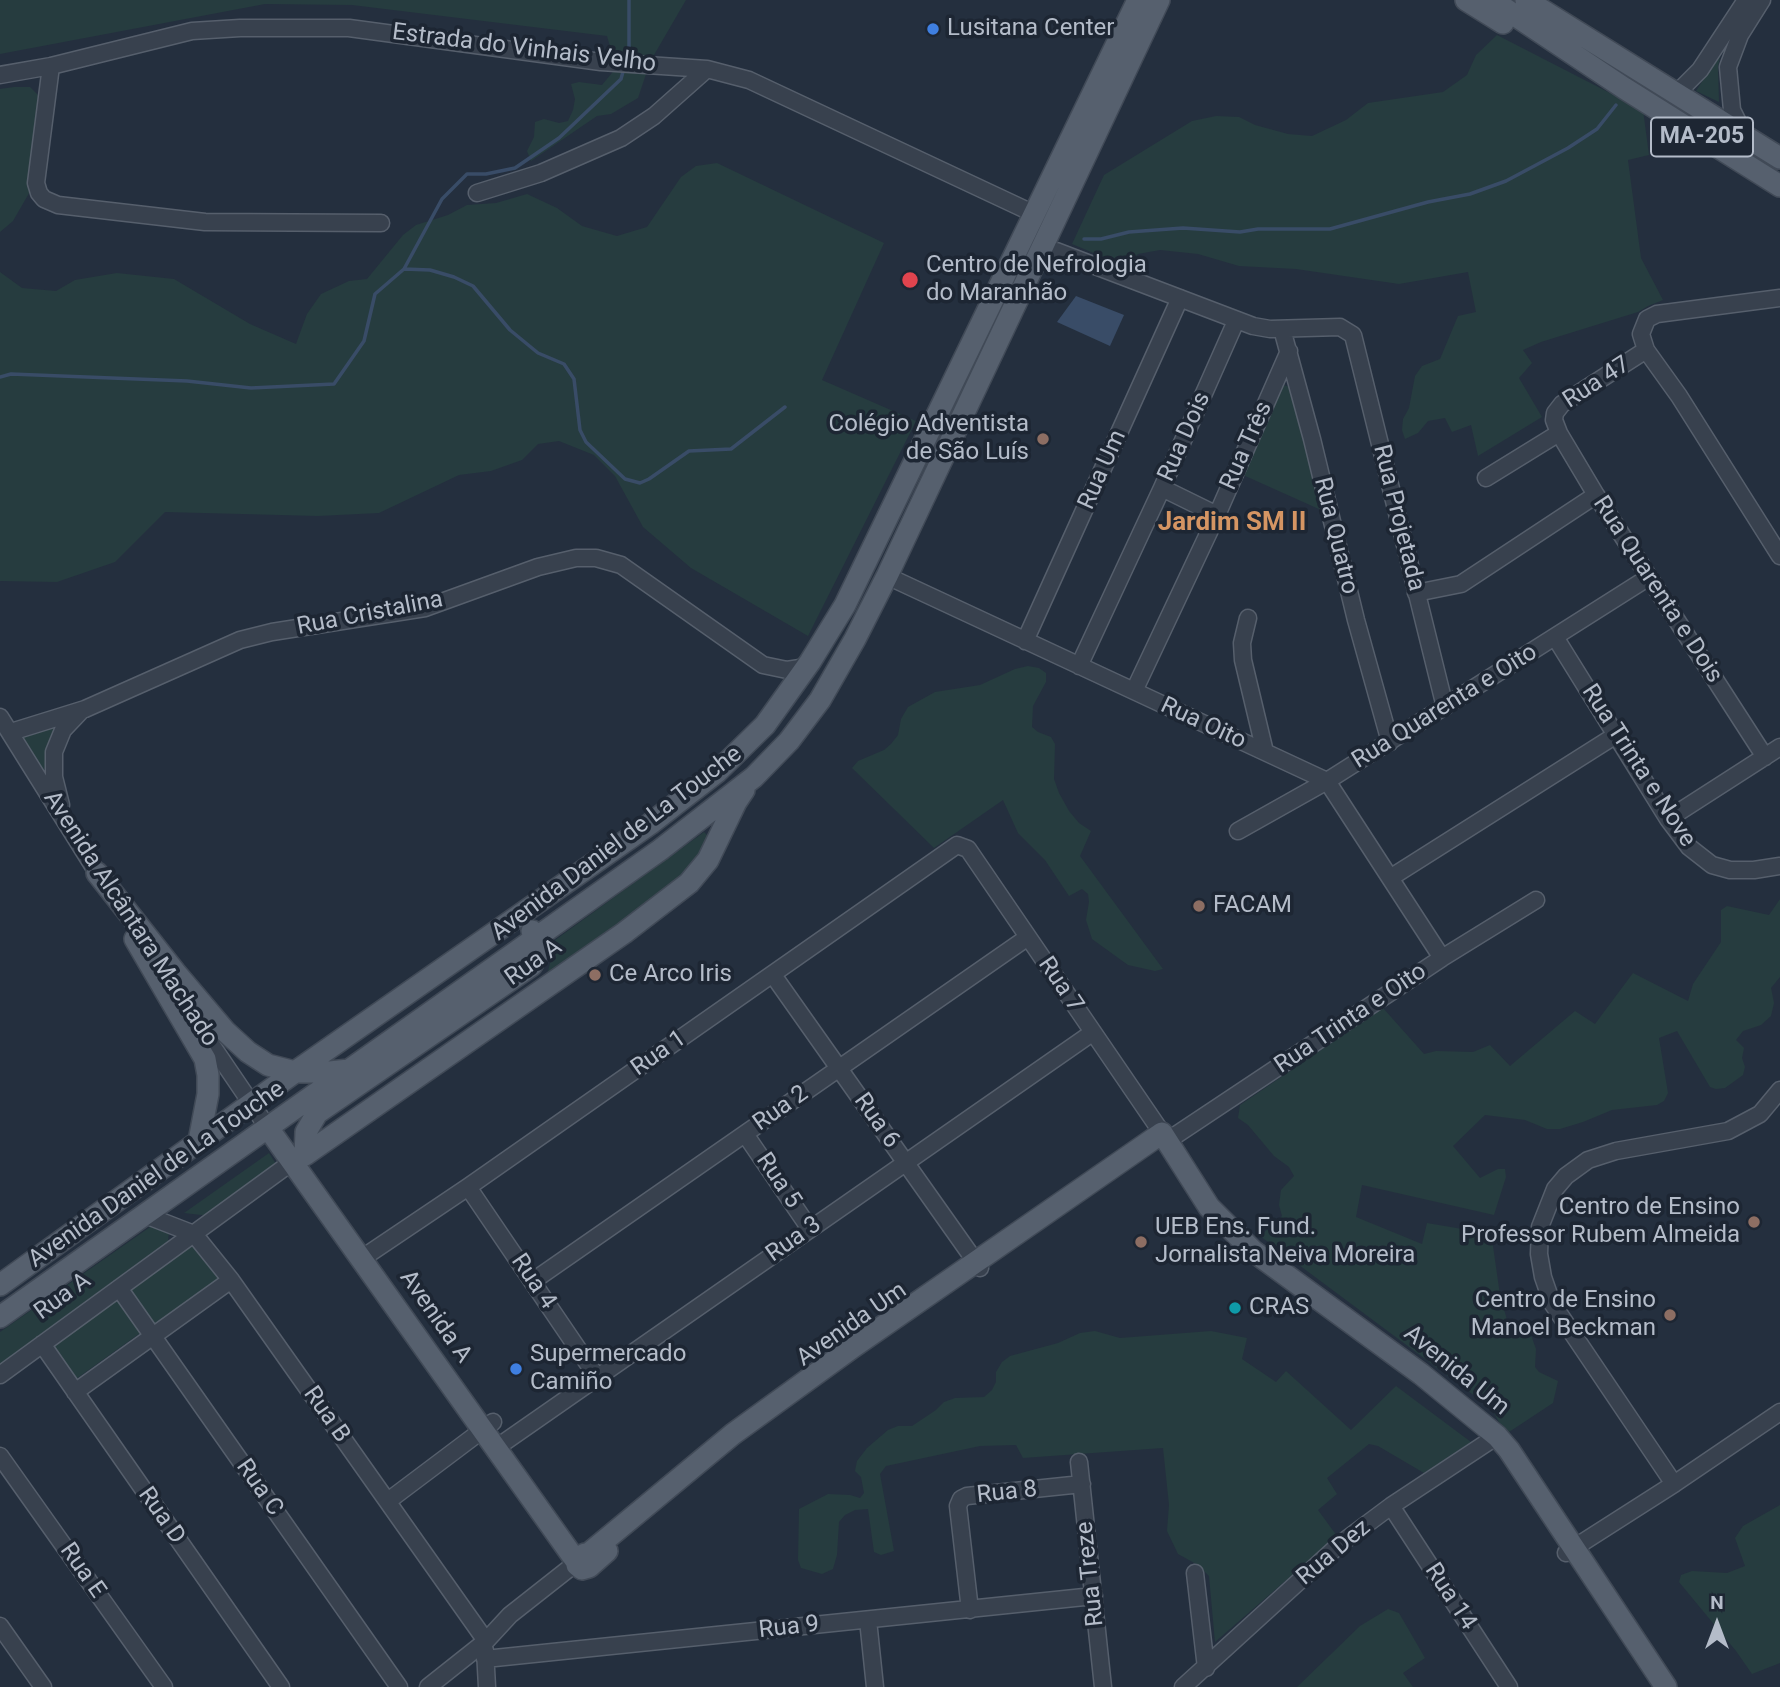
<!DOCTYPE html>
<meta charset="utf-8">
<style>
body{margin:0}
#map{position:relative;width:1780px;height:1687px;overflow:hidden;background:#242f3e;font-family:Roboto,sans-serif}
canvas{display:block}
.north{position:absolute;left:1682px;top:1589px;width:70px;height:70px;-webkit-text-stroke:5px #1d2633;paint-order:stroke;rotate:0deg;font-size:19px;font-weight:700;line-height:28px;text-align:center;color:#b4bcc9}
.north::after{content:'';display:block;margin:auto;width:24px;height:32px;background:#b4bcc9;clip-path:polygon(50% 0,100% 100%,50% 72%,0 100%)}
</style>
<div id="map">
<canvas width="1780" height="1687"></canvas>
<div class="north">N</div>
</div>
<script>
const c = document.querySelector('canvas').getContext('2d');
c.lineJoin = 'round';
function fill(path, color) { c.fillStyle = color; c.fill(path, 'evenodd'); }
const poly = rows => new Path2D(rows.map(r => 'M' + r).join(''));
function strokePath(path, color, width, dash) { c.strokeStyle = color; c.lineWidth = width; c.lineCap = dash ? 'butt' : 'round'; c.setLineDash(dash || []); c.stroke(path); }
function label(font, color, halo, rows, align = 'center') {
  c.font = font + ' Roboto,sans-serif'; c.lineWidth = 7; c.setLineDash([]); c.textBaseline = 'middle'; c.strokeStyle = halo; c.fillStyle = color; for (const [text, x, y, turn = 0] of rows) {
    c.save(); c.translate(x, y); c.rotate((+turn || 0) * Math.PI / 180); c.textAlign = isNaN(turn) ? turn : align; if (halo) c.strokeText(text, 0, 0); c.fillText(text, 0, 0); c.restore();
  }
}
const green = poly([
 [0,0,686,0,654,55,646,61,646,74,638,98,611,114,597,116,531,161,527,151,534,137,535,122,544,119,559,123,568,121,573,110,575,99,571,84,579,82,602,85,616,68,607,36,352,5,265,4,0,54],
 [1497,35,1643,110,1649,155,1628,160,1641,258,1663,300,1648,306,1638,312,1541,342,1523,350,1532,363,1519,378,1542,417,1478,456,1471,425,1452,432,1445,418,1428,421,1418,433,1405,439,1402,430,1403,419,1409,408,1415,376,1422,366,1440,359,1458,316,1476,312,1468,272,1399,284,1296,269,1239,266,1198,254,1160,250,1138,254,1129,262,1120,264,1072,244,1104,175,1192,121,1216,116,1239,117,1255,125,1288,134,1312,136,1346,120,1368,103,1443,92,1467,75,1476,55],
 [1721,52,1718,67,1719,102,1696,91],
 [14,87,30,87,38,95,39,111,32,188,13,221,0,232,0,89],
 [717,163,884,243,822,380,916,421,808,636,691,568,643,527,615,476,594,455,559,441,538,444,522,460,491,471,459,475,379,513,318,516,165,512,115,562,57,582,0,581,0,272,22,288,56,291,75,280,117,273,174,279,250,324,296,344,307,314,321,294,349,281,367,279,403,235,416,225,448,215,467,205,496,203,527,194,557,208,582,226,617,236,647,227,681,177,696,166],
 [1280,384,1290,387,1293,393,1321,510,1243,475],
 [1028,666,1039,668,1046,673,1046,682,1033,706,1032,727,1038,732,1051,737,1055,744,1054,779,1059,793,1069,811,1079,823,1091,831,1080,856,1163,969,1155,971,1128,965,1092,939,1086,920,1089,902,1088,894,1082,889,1069,896,1045,860,1018,833,1003,800,934,848,852,768,858,761,884,750,891,744,898,735,901,719,908,707,935,692,980,685,1015,669],
 [52,726,54,729,48,744,44,772,21,738],
 [704,832,710,838,706,858,540,984,548,971,551,959,551,943],
 [1780,899,1780,977,1771,988,1774,1003,1771,1016,1761,1025,1743,1031,1736,1040,1744,1048,1742,1058,1745,1067,1743,1075,1725,1088,1716,1089,1710,1087,1677,1031,1659,1038,1668,1093,1664,1101,1657,1105,1612,1110,1583,1122,1560,1129,1547,1129,1525,1120,1485,1115,1453,1146,1480,1178,1498,1169,1505,1169,1506,1177,1494,1215,1362,1185,1356,1217,1422,1244,1427,1223,1486,1233,1492,1239,1500,1295,1509,1327,1513,1335,1531,1335,1536,1349,1535,1367,1539,1372,1558,1381,1553,1403,1509,1432,1499,1422,1491,1408,1260,1236,1282,1216,1279,1205,1281,1190,1294,1176,1289,1167,1274,1156,1248,1125,1238,1118,1240,1105,1383,1008,1424,1054,1436,1051,1473,1052,1490,1045,1510,1066,1575,1011,1595,1024,1633,973,1688,1001,1693,984,1721,942,1721,910,1727,906,1769,915],
 [269,1153,278,1167,210,1216,184,1213],
 [159,1226,169,1231,168,1241,0,1364,0,1332,150,1227],
 [196,1242,221,1277,155,1325,129,1290],
 [117,1296,143,1331,76,1379,50,1344],
 [1095,1331,1120,1338,1211,1331,1247,1338,1242,1359,1276,1382,1286,1371,1351,1430,1396,1386,1471,1442,1424,1473,1378,1446,1369,1444,1327,1478,1337,1494,1318,1510,1337,1536,1215,1642,1209,1576,1198,1565,1178,1554,1167,1531,1169,1505,1163,1448,1023,1458,1016,1445,980,1446,886,1466,880,1474,894,1551,881,1555,874,1552,868,1509,855,1510,845,1515,839,1522,837,1555,833,1569,822,1574,801,1568,798,1560,799,1509,828,1494,850,1495,860,1498,864,1493,861,1477,855,1471,857,1461,867,1448,888,1430,898,1426,912,1426,936,1410,944,1402,955,1398,984,1397,992,1390,996,1382,996,1372,1002,1362,1010,1356,1058,1343,1080,1333],
 [1780,1505,1780,1663,1752,1674,1736,1651,1679,1582,1681,1575,1692,1571,1727,1573,1745,1566,1735,1538,1743,1526],
 [1388,1609,1399,1613,1425,1658,1403,1673,1413,1687,1297,1687,1360,1626]
]);
const water = poly([
 [1076,296,1124,315,1110,346,1057,322]
]);
const stream = poly([
 [627,61,629,53,629,0],
 [1084,239,1101,239,1129,232,1183,228,1240,232,1258,229,1330,229,1428,202,1470,194,1506,181,1568,148,1597,129,1616,105],
 [404,269,430,270,454,277,473,286,510,330,538,353,564,364,574,379,580,430,586,442,625,479,640,483,649,479,689,451,731,449,785,407],
 [0,377,11,374,187,381,251,388,334,384,364,341,375,294,404,269,442,199,467,174,486,174,515,168,559,138,621,79,624,68]
]);
const minor = poly([
 [51,66,36,183,39,193,44,199,58,205,205,222,381,223],
 [0,75,51,66,192,31,240,28,349,28,601,62,707,69,749,80,1024,209],
 [1677,93,1700,70,1746,0],
 [1744,134,1732,110,1728,67,1740,35,1762,0],
 [477,193,541,173,621,138,654,116,707,69],
 [1056,251,1253,326,1270,329,1340,327,1353,335,1445,707],
 [1780,298,1657,314,1647,319,1641,334,1646,350,1679,396,1780,556],
 [1282,329,1312,439,1356,620,1390,742],
 [1646,350,1562,404,1555,413,1554,420,1559,433,1596,495,1765,757],
 [1486,478,1559,433],
 [1162,488,1217,515],
 [887,576,1327,781,1442,958],
 [1416,593,1461,584,1596,495],
 [1248,618,1242,643,1243,660,1265,752],
 [1555,637,1668,819,1689,847,1712,865,1730,870,1754,870,1780,866],
 [1025,641,1180,298],
 [1079,666,1162,488,1236,321],
 [1134,691,1217,515,1289,351],
 [0,717,103,882],
 [11,732,85,709,240,640,272,632,425,608,538,567,576,558,596,558,621,565,763,665,787,670,800,668,809,663],
 [61,805,54,777,54,752,63,730,81,711],
 [1668,819,1780,747],
 [1238,831,1327,781,1649,577],
 [1390,878,1616,735],
 [773,975,980,1268],
 [179,997,268,1128],
 [745,1134,810,1229],
 [1167,1141,1442,958,1536,900],
 [468,1187,597,1377],
 [145,1215,194,1234,231,1280,486,1641],
 [361,1259,468,1187,957,845,968,849,1162,1133],
 [533,1281,1028,937],
 [119,1288,399,1687],
 [42,1344,281,1687],
 [0,1375,292,1162],
 [75,1392,231,1280],
 [496,1448,1092,1033],
 [0,1456,164,1687],
 [1079,1462,1103,1687],
 [1674,1484,1552,1303,1543,1277,1539,1254,1540,1227,1555,1189,1566,1176,1588,1160,1616,1151,1728,1131,1760,1114,1780,1090],
 [388,1501,493,1422],
 [1391,1506,1509,1687],
 [1566,1553,1674,1484,1780,1412],
 [1195,1573,1206,1668],
 [970,1610,958,1506,961,1499,967,1496,1082,1484],
 [868,1620,875,1687],
 [0,1626,43,1687],
 [485,1650,487,1687],
 [485,1659,1094,1596],
 [428,1687,486,1641,510,1615,576,1563],
 [1183,1687,1340,1544,1391,1506,1497,1436]
]);
const major = poly([
 [1466,0,1503,23],
 [1492,0,1624,88,1780,186],
 [1526,0,1780,158],
 [97,873,175,972,225,1031,248,1052,268,1065,295,1072,330,1072,349,1070],
 [135,939,205,1059,208,1075,208,1094,199,1141],
 [268,1128,576,1561],
 [305,1155,624,933,689,883,708,860,736,802,744,790],
 [305,1155,306,1132,317,1113,532,965,540,949,538,938,532,931],
 [0,1285,295,1072,650,824,717,772,765,725,810,662,845,605,1138,0],
 [0,1317,660,850,754,777,789,741,820,700,855,639,887,576,1159,0],
 [585,1554,577,1559,577,1565,582,1569,589,1567,607,1551],
 [587,1555,733,1434,853,1347,1162,1133,1209,1207,1253,1251,1421,1374,1497,1436,1509,1450,1666,1687]
]);
const markers = [
 [933,29,7,"#3f7fe0"],
 [910,280,9,"#e0444e"],
 [1043,439,7,"#8d6e63"],
 [1199,906,7,"#8d6e63"],
 [595,975,7,"#8d6e63"],
 [1754,1222,7,"#8d6e63"],
 [1141,1242,7,"#8d6e63"],
 [1235,1308,7,"#0f9aa8"],
 [1670,1315,7,"#8d6e63"],
 [516,1369,7,"#3f7fe0"]
];
const shields = [
 [1702,137,102]
];
const shieldNames = [
 ["MA-205",1702,137]
];
const poiNames = [
 ["Lusitana Center",947,29],
 ["Centro de Nefrologia",926,266],
 ["do Maranhão",926,294],
 ["Colégio Adventista",1029,425,"right"],
 ["de São Luís",1029,453,"right"],
 ["FACAM",1213,906],
 ["Ce Arco Iris",609,975],
 ["Centro de Ensino",1740,1208,"right"],
 ["Professor Rubem Almeida",1740,1236,"right"],
 ["UEB Ens. Fund.",1155,1228],
 ["Jornalista Neiva Moreira",1155,1256],
 ["Centro de Ensino",1656,1301,"right"],
 ["Manoel Beckman",1656,1329,"right"],
 ["CRAS",1249,1308],
 ["Supermercado",530,1355],
 ["Camiño",530,1383]
];
const streetNames = [
 ["Estrada do Vinhais Velho",524,49,7],
 ["Rua 47",1597,383,-33],
 ["Rua Dois",1185,437,-66],
 ["Rua Três",1247,446,-66],
 ["Rua Um",1103,470,-66],
 ["Rua Projetada",1398,518,76],
 ["Rua Quatro",1335,536,76],
 ["Rua Quarenta e Dois",1657,590,57],
 ["Rua Cristalina",370,614,-11],
 ["Rua Quarenta e Oito",1445,707,-32],
 ["Rua Oito",1203,724,25],
 ["Rua Trinta e Nove",1638,766,57],
 ["Avenida Daniel de La Touche",617,844,-37],
 ["Avenida Alcântara Machado",130,919,57],
 ["Rua A",534,963,-35],
 ["Rua 7",1060,985,56],
 ["Rua Trinta e Oito",1351,1019,-34],
 ["Rua 1",659,1054,-35],
 ["Rua 2",781,1109,-35],
 ["Rua 6",876,1121,55],
 ["Avenida Daniel de La Touche",157,1175,-35],
 ["Rua 5",778,1181,56],
 ["Rua 3",794,1240,-35],
 ["Rua 4",533,1282,56],
 ["Rua A",63,1297,-36],
 ["Avenida A",435,1317,55],
 ["Avenida Um",852,1325,-35],
 ["Avenida Um",1456,1371,39],
 ["Rua B",326,1415,55],
 ["Rua C",259,1488,55],
 ["Rua 8",1007,1493,-6],
 ["Rua D",161,1516,55],
 ["Rua Dez",1334,1553,-40],
 ["Rua E",82,1571,55],
 ["Rua Treze",1091,1574,-96],
 ["Rua 14",1450,1597,57],
 ["Rua 9",789,1628,-6]
];
const neighbourhoodNames = [
 ["Jardim SM II",1232,523]
];
fill(green, '#263c3f');
fill(water, '#394c67');
strokePath(stream, '#394c67', 3.5);
strokePath(minor, '#565f6c', 19);
strokePath(major, '#414a57', 24);
strokePath(minor, '#38414e', 16);
strokePath(major, '#56606e', 21);
for (const [x, y, r, color] of markers) { const dot = new Path2D(); dot.arc(x, y, r, 0, 2 * Math.PI); c.fillStyle = color; c.fill(dot); strokePath(dot, '#1d2633', 2.5); }
for (const [x, y, w] of shields) { const box = new Path2D(); box.roundRect(x - w / 2, y - 19.5, w, 39, 5); c.fillStyle = '#1d2633'; c.fill(box); strokePath(box, '#b4bcc9', 2); }
label('bold 23px', '#b4bcc9', null, shieldNames);
label('24px', '#b4bcc9', '#1d2633', poiNames, 'left');
label('24px', '#b4bcc9', '#1d2633', streetNames);
label('bold 26px', '#d59563', '#1d2633', neighbourhoodNames);
</script>
